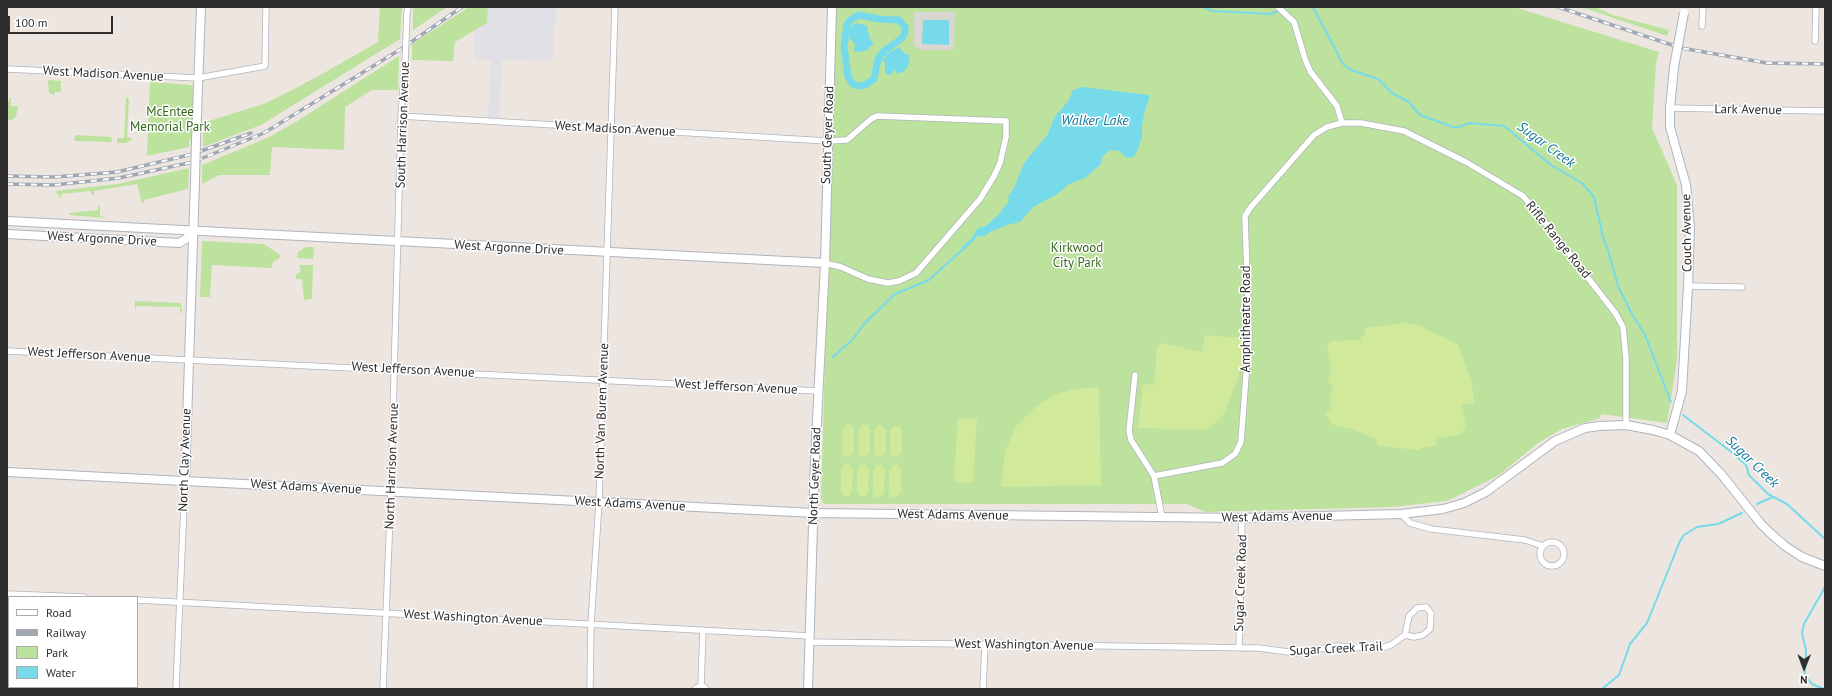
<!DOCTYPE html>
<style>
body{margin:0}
#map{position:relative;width:1832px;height:696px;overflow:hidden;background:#ede6e0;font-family:"PT Sans",sans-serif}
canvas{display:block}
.frame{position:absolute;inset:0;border:8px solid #2d2d2d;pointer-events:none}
.legend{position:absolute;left:8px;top:596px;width:130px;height:92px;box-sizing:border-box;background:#fff;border:1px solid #ababab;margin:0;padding:5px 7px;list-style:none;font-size:12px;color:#2d2d2d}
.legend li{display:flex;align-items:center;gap:8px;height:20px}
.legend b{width:20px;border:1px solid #ababab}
.north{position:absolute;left:1784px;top:648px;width:40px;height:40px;-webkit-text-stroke:3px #fff;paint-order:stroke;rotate:181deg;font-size:11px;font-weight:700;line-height:16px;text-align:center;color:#2d2d2d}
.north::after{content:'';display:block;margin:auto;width:14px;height:18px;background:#2d2d2d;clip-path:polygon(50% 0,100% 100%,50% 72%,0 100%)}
.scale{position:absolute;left:8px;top:16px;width:105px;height:18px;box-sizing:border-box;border:2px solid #2d2d2d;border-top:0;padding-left:5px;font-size:12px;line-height:14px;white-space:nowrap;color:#2d2d2d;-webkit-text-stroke:3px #fff;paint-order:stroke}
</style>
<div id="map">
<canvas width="1832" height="696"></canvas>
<div class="frame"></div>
<ul class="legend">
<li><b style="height:5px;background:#fff"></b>Road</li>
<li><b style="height:5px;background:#a2a7b6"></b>Railway</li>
<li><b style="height:11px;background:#bde29e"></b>Park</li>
<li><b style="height:11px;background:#77daeb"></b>Water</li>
</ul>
<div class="north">N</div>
<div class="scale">100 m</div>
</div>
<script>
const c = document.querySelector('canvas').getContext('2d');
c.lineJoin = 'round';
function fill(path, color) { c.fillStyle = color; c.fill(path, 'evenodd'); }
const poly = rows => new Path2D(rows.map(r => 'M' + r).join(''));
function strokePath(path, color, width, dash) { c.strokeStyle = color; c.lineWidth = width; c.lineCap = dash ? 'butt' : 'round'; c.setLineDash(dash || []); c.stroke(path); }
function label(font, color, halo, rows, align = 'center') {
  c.font = font + ' "PT Sans",sans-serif'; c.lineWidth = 3; c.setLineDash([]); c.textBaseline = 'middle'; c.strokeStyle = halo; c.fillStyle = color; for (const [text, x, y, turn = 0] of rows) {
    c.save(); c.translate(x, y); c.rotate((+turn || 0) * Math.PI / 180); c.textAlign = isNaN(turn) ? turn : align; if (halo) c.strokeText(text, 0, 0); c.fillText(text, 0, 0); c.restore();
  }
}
const industrial = poly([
 [488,7,556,7,553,61,502,60,499,118,488,118,491,60,474,59,475,29,487,23]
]);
const green = poly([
 [380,7,402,7,400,39,261,125,203,147,203,123,266,103,317,77,378,42],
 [413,7,447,7,413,30],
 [469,7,488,7,487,23,455,42,453,61,412,60,412,44],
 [835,7,1514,7,1659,52,1656,64,1652,128,1677,185,1677,360,1667,423,1601,414,1600,418,1562,429,1538,443,1498,476,1447,501,1392,507,1205,512,1187,504,825,504,822,502,821,497],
 [1581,7,1595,7,1613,15,1669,30,1667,36],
 [399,56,398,90,372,90,345,107,344,150,272,147,270,175,219,175,202,184,202,165,267,138,294,123],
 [48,80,61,81,61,92,55,92,54,95,49,93],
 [150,82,192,85,193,88,192,139,189,140,189,147,147,156],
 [126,97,129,99,127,137,133,139,126,143,117,143,117,138,124,138],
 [9,98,11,98,11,106,18,106,16,117,10,121,7,119,7,103,9,102],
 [76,135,111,137,112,142,75,141,74,139],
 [189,168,188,189,144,200,144,203,142,203,137,184,94,191,94,195,92,195,91,191,61,194,61,199,55,191,118,184],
 [100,205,100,216,106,218,69,215,70,213,98,210,98,206],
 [202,241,264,244,279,254,280,258,273,262,272,268,212,265,210,297,200,297],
 [306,247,314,247,313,259,297,258,298,252],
 [299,265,313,265,312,299,304,300,302,279,296,279,296,274,299,273,301,270],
 [135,301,181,303,182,313,180,313,180,307,137,306,135,311]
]);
const pitch = poly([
 [1406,323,1422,326,1427,330,1458,344,1471,380,1474,397,1474,403,1462,404,1466,428,1460,435,1437,438,1436,446,1421,448,1419,450,1378,446,1376,439,1351,429,1331,424,1331,421,1325,415,1331,408,1330,397,1333,388,1328,381,1329,374,1332,375,1327,346,1331,341,1361,340,1361,336,1365,336,1365,328],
 [1205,335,1245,338,1243,365,1224,414,1211,427,1205,430,1138,428,1143,384,1154,385,1157,346,1163,343,1202,352],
 [1099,387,1101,485,1001,487,1005,451,1016,426,1036,407,1053,396,1072,389],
 [958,418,977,419,973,483,954,482],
 [845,425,852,425,852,428,854,429,854,454,851,454,851,457,844,457,844,454,842,453,843,428,845,428],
 [861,425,868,425,868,429,870,429,870,454,867,454,867,457,860,457,860,454,858,454,859,429,861,429],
 [877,425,883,426,883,429,886,429,886,454,883,454,883,457,876,457,876,454,874,454,874,429,876,429],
 [893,426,900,426,900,429,902,429,902,454,899,454,899,457,892,457,892,454,890,454,890,429,892,429],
 [843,464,850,464,850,468,853,468,852,493,850,493,850,496,843,496,843,493,841,493,841,468,843,468],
 [860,465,867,465,867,468,869,468,868,493,866,494,866,497,859,496,859,493,857,493,857,468,860,468],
 [876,465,883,465,883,469,885,469,884,494,882,494,882,497,875,497,875,494,873,494,873,469,876,468],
 [892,465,899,465,899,469,901,469,901,494,898,494,898,497,891,497,891,494,889,494,889,469,892,469]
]);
const plaza = poly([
 [914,12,955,12,954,50,920,50,918,47,914,46]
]);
const water = poly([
 [923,20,949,20,949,45,922,44],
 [858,23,867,26,870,39,874,43,867,50,860,52,854,51,855,44,849,38,850,28,854,24],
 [899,47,905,54,910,55,908,67,904,71,898,74,895,70,890,75,887,74,885,73,885,63,882,60,885,58,885,55],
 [1082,87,1149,95,1149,99,1145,110,1142,125,1142,137,1136,154,1133,157,1127,158,1119,151,1110,150,1102,157,1101,164,1085,178,1069,184,1056,195,1033,207,1020,222,1007,225,990,232,985,236,978,236,964,250,963,249,962,247,971,239,978,228,986,226,998,215,1009,201,1008,197,1014,188,1024,163,1048,134,1054,118,1069,100,1073,90]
]);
const stream = poly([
 [1313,7,1343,64,1351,70,1378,79,1392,93,1409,102,1420,115,1456,128,1469,123,1504,126,1551,165,1582,183,1594,197,1603,237,1608,250,1618,286,1632,314,1645,335,1671,402],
 [1205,8,1213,11,1271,14,1280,10],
 [833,357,852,340,865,323,895,294,929,280,963,249],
 [1683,415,1730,451,1746,465,1749,475,1768,494,1787,504,1825,539],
 [1757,504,1773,497],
 [1602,689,1619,675,1630,644,1647,623,1680,541,1684,535,1697,527,1718,524,1742,513],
 [1824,689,1812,684,1805,676,1806,650,1802,633,1804,624,1825,587]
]);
const canal = poly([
 [859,15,879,19,899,20,905,27,905,33,902,38,883,52,878,59,874,79,865,85,858,86,853,84,848,77,844,46,847,25,850,20,859,15]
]);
const street = poly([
 [1278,7,1294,22,1305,59,1310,71,1337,106,1342,123],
 [407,13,408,7],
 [1702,26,1703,7],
 [1815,41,1816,7],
 [7,69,198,78,265,66,266,7],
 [1670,108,1825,111],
 [401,116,828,141,847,140,871,119,877,116,1006,121,1006,137,1000,163,994,176,980,199,916,273,899,281,888,283,868,279,841,267,825,263],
 [1688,286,1742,287],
 [7,351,818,391],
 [1135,375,1129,431,1131,440,1154,476,1162,517],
 [1154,476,1222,463,1235,454,1241,442,1249,335,1245,216,1250,208,1314,135,1327,127,1342,123,1361,123,1404,131,1466,162,1523,196,1540,216,1616,314,1623,327,1626,359,1626,425],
 [1401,514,1410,523,1431,529,1525,540,1543,546],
 '1540 554a12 12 0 1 1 24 0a12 12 0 1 1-24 0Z',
 [7,594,84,597],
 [137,600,810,636],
 [1426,607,1431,613,1430,629,1423,635,1414,637,1405,635,1409,616,1417,608,1426,607],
 [810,642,1259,648,1296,653,1337,646,1378,649,1391,645,1405,635],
 [1239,648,1242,518],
 [701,685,703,630],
 [701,685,706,689],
 [176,689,185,481],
 [383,689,391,491,401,116,405,63],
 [590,689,591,624,599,502,615,7],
 [695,689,701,685],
 [983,689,985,644]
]);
const secondary = poly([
 [196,141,201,7],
 [7,221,825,263],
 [7,234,179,243,186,239,193,231],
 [1670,435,1682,391,1688,286,1690,227,1686,185,1670,127,1670,108,1674,67],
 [7,472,814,513,1242,518,1401,514,1443,509,1464,503,1486,492,1555,441,1585,428,1599,426,1626,425,1653,430,1670,435,1699,451,1722,475,1761,524,1769,532,1785,546,1802,557,1825,566],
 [185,481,195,181],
 [808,689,815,460,825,263,832,7]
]);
const rail = poly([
 [1558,7,1681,48,1767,63,1825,64],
 [7,176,55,177,117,172,193,154,251,133],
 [7,184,54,185,119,178,193,162,264,133,401,49,462,7]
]);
const streetBridge = poly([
 [405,63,407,13]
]);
const secondaryBridge = poly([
 [1674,67,1684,13],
 [195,181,196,141]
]);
const streetNames = [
 ["West Madison Avenue",103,74,3],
 ["Lark Avenue",1748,110,1],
 ["South Harrison Avenue",403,125,-88],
 ["West Madison Avenue",615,129,3],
 ["South Geyer Road",828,135,-88],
 ["Couch Avenue",1687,233,-91],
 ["West Argonne Drive",102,239,3],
 ["Rifle Range Road",1558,240,51],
 ["West Argonne Drive",509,248,3],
 ["Amphitheatre Road",1246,319,-90],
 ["West Jefferson Avenue",89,355,3],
 ["West Jefferson Avenue",413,370,3],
 ["West Jefferson Avenue",736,387,3],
 ["North Van Buren Avenue",602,411,-88],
 ["North Clay Avenue",185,460,-88],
 ["North Harrison Avenue",392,466,-88],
 ["North Geyer Road",815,476,-88],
 ["West Adams Avenue",306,487,3],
 ["West Adams Avenue",630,504,3],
 ["West Adams Avenue",953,515,1],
 ["West Adams Avenue",1277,517,-1],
 ["Sugar Creek Road",1241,583,-88],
 ["West Washington Avenue",473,618,3],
 ["West Washington Avenue",1024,645,1],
 ["Sugar Creek Trail",1336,649,-3]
];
const parkNames = [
 ["McEntee",170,112],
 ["Memorial Park",170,127],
 ["Kirkwood",1077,248],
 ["City Park",1077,263]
];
const waterNames = [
 ["Walker Lake",1095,121],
 ["Sugar Creek",1546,145,36],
 ["Sugar Creek",1752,462,44]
];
fill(industrial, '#e1e0e6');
fill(green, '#bde29e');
fill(pitch, '#d1e99a');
fill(plaza, '#dad6d2');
fill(water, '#77daeb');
strokePath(stream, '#77daeb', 2);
strokePath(canal, '#77daeb', 7);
strokePath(street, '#b0b4bc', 7);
strokePath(secondary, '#b0b4bc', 10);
strokePath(street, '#fff', 5.5);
strokePath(secondary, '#fff', 8);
strokePath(rail, '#a2a7b6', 3.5);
strokePath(rail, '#fff', 2, [6]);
strokePath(streetBridge, '#b0b4bc', 7, []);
strokePath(secondaryBridge, '#b0b4bc', 10, []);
strokePath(streetBridge, '#fff', 5.5);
strokePath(secondaryBridge, '#fff', 8);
label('13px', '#2d2d2d', '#fff', streetNames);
label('13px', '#36691d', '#fff', parkNames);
label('italic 14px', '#127c9b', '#fff', waterNames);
</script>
